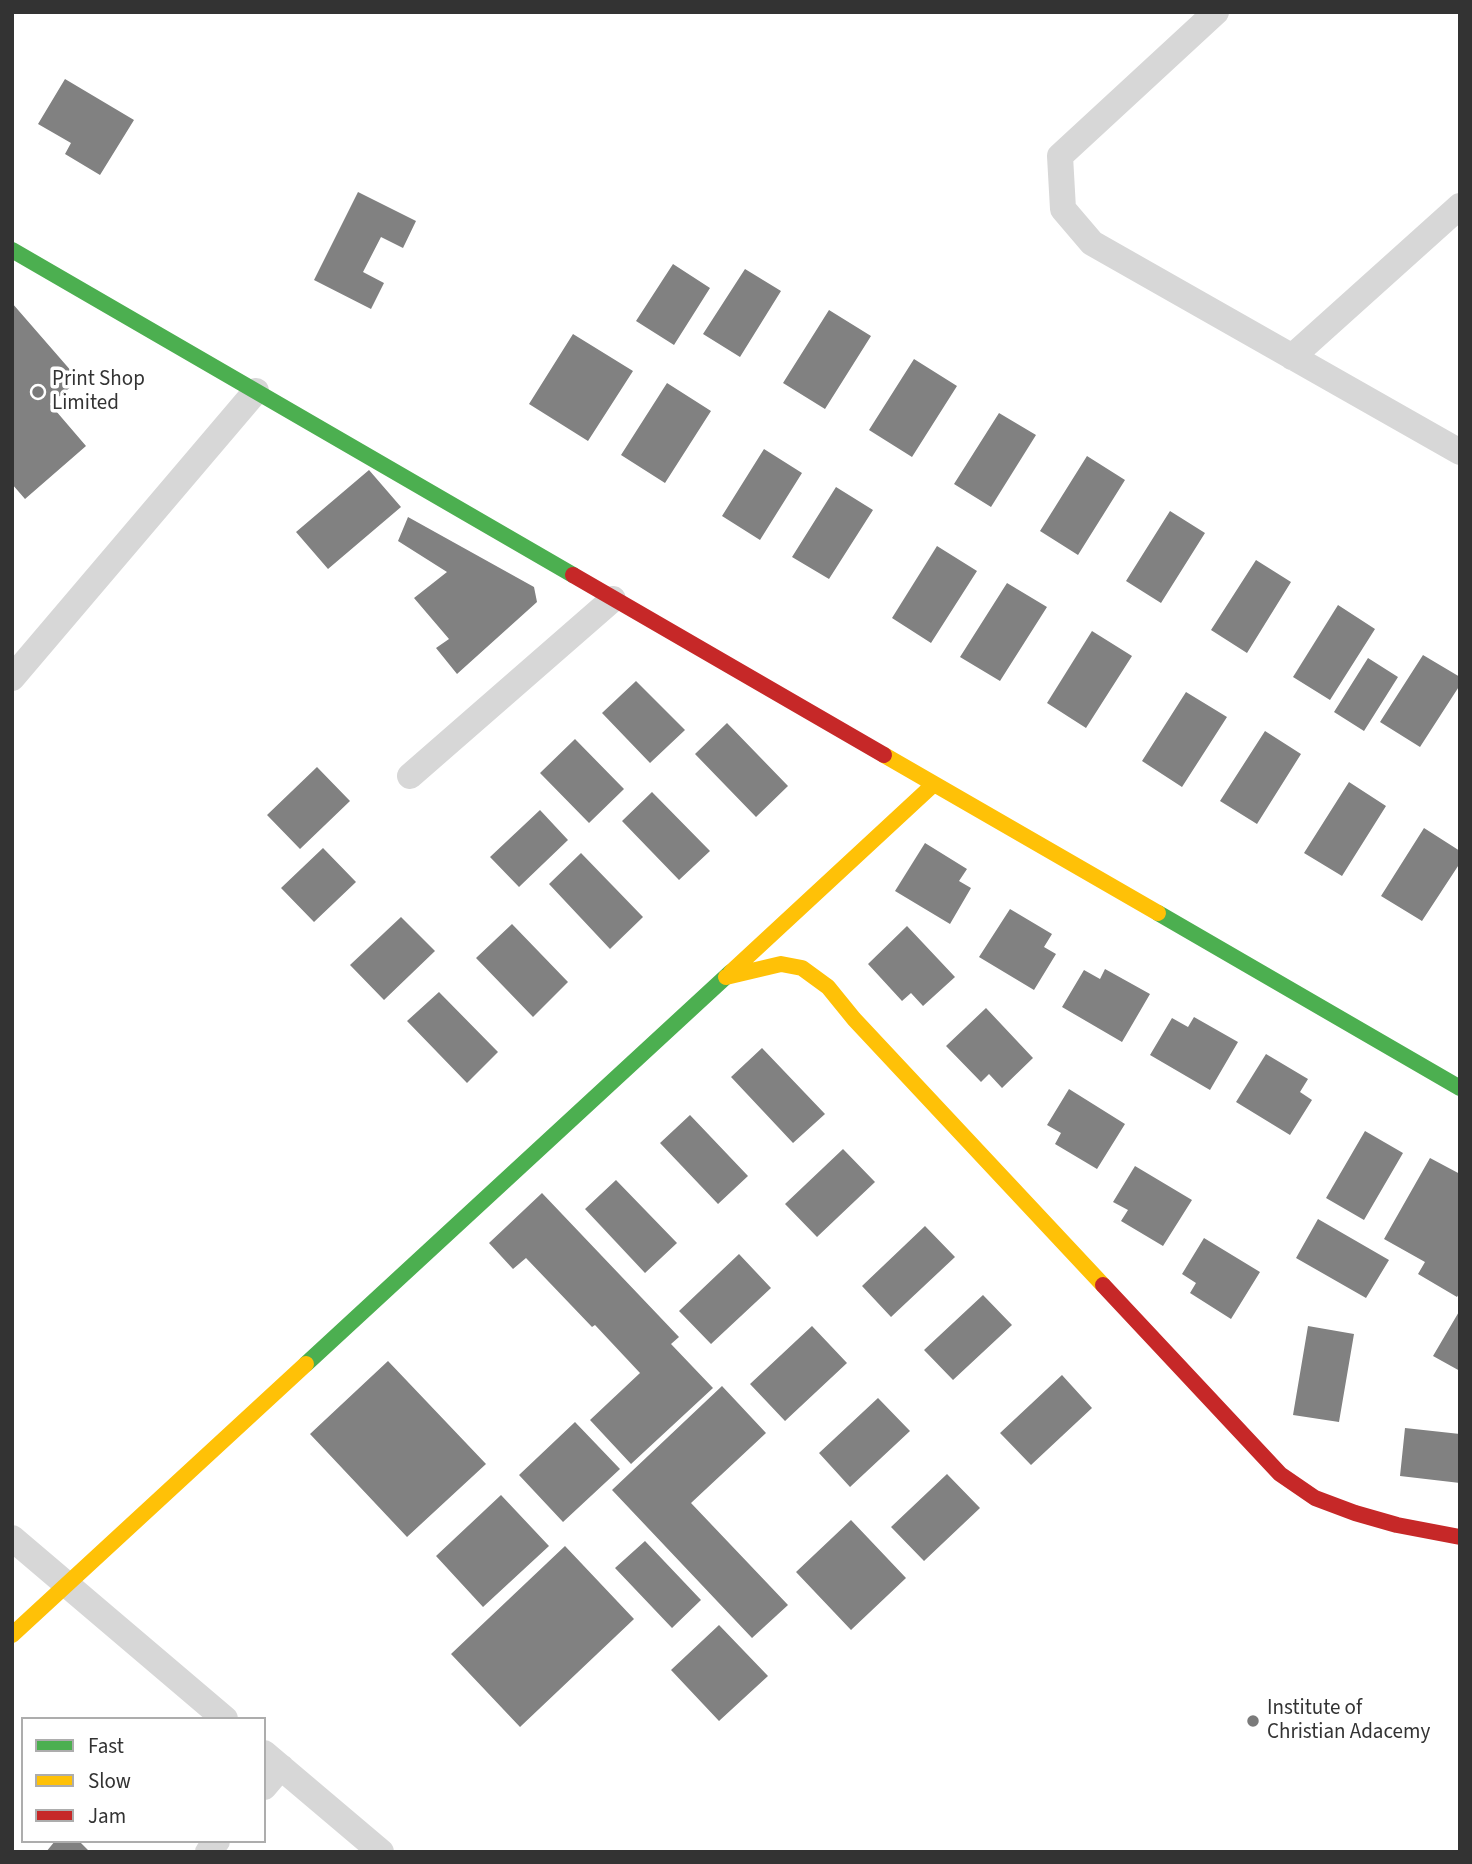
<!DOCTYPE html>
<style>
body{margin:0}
#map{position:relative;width:1472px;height:1864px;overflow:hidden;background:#fff;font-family:"Source Sans 3",sans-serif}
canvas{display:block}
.frame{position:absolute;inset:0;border:14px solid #333;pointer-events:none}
.legend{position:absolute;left:21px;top:1717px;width:245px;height:126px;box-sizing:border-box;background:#fff;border:2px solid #adadad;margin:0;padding:9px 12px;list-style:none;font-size:21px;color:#333}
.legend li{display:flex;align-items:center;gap:14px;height:35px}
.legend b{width:35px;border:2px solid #adadad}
</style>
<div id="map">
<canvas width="1472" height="1864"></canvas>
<div class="frame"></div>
<ul class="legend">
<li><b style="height:9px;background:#4caf50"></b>Fast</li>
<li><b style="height:9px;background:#ffc107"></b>Slow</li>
<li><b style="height:9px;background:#c62828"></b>Jam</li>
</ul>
</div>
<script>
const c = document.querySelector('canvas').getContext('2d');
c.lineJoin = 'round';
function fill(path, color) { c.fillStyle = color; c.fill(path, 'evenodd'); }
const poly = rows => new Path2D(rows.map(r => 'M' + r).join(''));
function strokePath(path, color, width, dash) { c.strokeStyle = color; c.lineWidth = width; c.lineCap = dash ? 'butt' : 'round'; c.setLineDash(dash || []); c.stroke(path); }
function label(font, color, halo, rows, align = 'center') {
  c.font = font + ' "Source Sans 3",sans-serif'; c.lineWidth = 7; c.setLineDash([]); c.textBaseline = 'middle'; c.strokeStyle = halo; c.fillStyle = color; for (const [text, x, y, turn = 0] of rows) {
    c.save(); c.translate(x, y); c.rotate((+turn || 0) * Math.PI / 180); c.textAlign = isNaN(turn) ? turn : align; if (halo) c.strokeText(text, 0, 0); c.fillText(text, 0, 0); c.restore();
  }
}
const building = poly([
 [65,79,134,120,100,175,65,154,71,143,38,124],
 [358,192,416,221,403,248,381,237,363,272,384,283,371,309,314,280],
 [673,264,710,288,674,345,636,321],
 [745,269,781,291,740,357,703,334],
 [12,303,79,380,50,404,86,446,25,499,12,484],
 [829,310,871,336,825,409,783,383],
 [573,334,633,371,588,441,529,404],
 [914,359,957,386,912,457,869,430],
 [667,383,711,411,665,483,621,455],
 [999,413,1036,435,991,507,954,484],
 [764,449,802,473,760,540,722,516],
 [1087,456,1125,480,1078,555,1040,531],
 [369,470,401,507,328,569,296,532],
 [836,487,873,510,829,579,792,557],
 [1170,511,1205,533,1161,603,1126,581],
 [408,517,534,587,537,602,457,674,436,648,449,639,414,598,447,572,398,541],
 [937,546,977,571,931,643,892,618],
 [1256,560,1291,582,1247,653,1211,630],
 [1007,583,1047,607,1000,681,960,657],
 [1338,605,1375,629,1330,700,1293,677],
 [1092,631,1132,656,1086,728,1047,703],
 [1423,655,1460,677,1460,685,1420,747,1380,722],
 [1368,658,1398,677,1364,731,1334,712],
 [636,681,685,730,650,763,602,713],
 [1186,692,1227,717,1182,787,1142,761],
 [727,723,788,786,756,817,695,754],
 [1265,731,1301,754,1257,824,1220,801],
 [575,739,624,789,589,823,540,773],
 [317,767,350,801,300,849,267,815],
 [1349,782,1386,806,1342,876,1304,853],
 [652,792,710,851,679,880,622,821],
 [540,810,568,840,519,887,490,857],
 [1424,828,1460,851,1460,863,1422,921,1381,896],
 [925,843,967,869,959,881,971,888,950,924,895,891],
 [323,848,356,882,314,922,281,888],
 [581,853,643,917,610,949,549,884],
 [1010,909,1052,934,1044,947,1056,954,1034,990,979,957],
 [401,917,435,951,384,1000,350,965],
 [512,924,568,982,533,1017,476,958],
 [907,926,955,977,923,1006,911,993,902,1001,868,964],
 [1105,969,1150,994,1122,1042,1062,1007,1084,970,1100,979],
 [439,992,498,1052,467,1083,407,1021],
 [986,1008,1033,1058,1002,1088,989,1074,981,1082,946,1046],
 [1194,1017,1238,1042,1210,1090,1150,1055,1172,1018,1188,1027],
 [762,1048,825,1114,793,1143,731,1077],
 [1266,1054,1308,1079,1300,1092,1312,1100,1290,1135,1236,1102],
 [1069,1089,1125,1124,1097,1169,1055,1144,1061,1133,1047,1125],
 [690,1115,748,1176,718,1204,660,1143],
 [1365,1131,1403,1153,1364,1220,1326,1198],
 [843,1149,875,1182,817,1237,785,1204],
 [1430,1158,1460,1174,1460,1292,1457,1297,1418,1274,1425,1262,1384,1239],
 [1135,1166,1192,1200,1163,1246,1121,1221,1128,1210,1113,1202],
 [616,1180,677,1243,645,1273,585,1209],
 [542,1193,679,1337,671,1344,713,1388,631,1464,590,1420,640,1373,595,1325,592,1327,526,1258,513,1269,489,1243],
 [1318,1219,1389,1260,1366,1298,1296,1258],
 [925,1226,955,1257,891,1317,862,1286],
 [1204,1238,1260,1272,1231,1319,1190,1293,1196,1283,1182,1274],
 [739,1254,771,1288,711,1344,679,1311],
 [983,1295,1012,1325,953,1380,924,1350],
 [1460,1310,1460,1371,1433,1356],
 [812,1326,847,1363,785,1421,750,1384],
 [1308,1326,1354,1334,1339,1422,1293,1415],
 [388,1361,486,1464,407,1537,310,1434],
 [1062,1375,1092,1408,1031,1465,1000,1433],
 [722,1386,766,1433,691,1503,788,1605,752,1638,612,1490],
 [878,1398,910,1431,850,1487,819,1453],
 [575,1422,620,1469,563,1522,519,1475],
 [1405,1428,1460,1434,1460,1483,1400,1476],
 [947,1474,980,1508,924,1561,891,1527],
 [501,1495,549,1546,483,1607,436,1556],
 [851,1520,906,1578,851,1630,796,1572],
 [645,1541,701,1600,672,1628,615,1568],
 [565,1546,634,1619,520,1727,451,1654],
 [719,1625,768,1676,719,1721,671,1670],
 [55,1841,79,1841,90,1852,46,1852]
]);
const street = poly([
 [1216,12,1060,156,1063,209,1092,243,1460,452],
 [1292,357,1460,206],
 [12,678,256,391],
 [410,776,613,599],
 [12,1538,225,1719],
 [264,1753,381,1852],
 [264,1787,281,1767],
 [208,1852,217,1841]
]);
const fast = poly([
 [12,250,573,575],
 [1158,913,1460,1088],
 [306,1364,731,972]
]);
const slow = poly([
 [884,755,1158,913],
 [731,972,934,784],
 [726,977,781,964,802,968,828,987,854,1019,1103,1285],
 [12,1635,306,1364]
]);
const jam = poly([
 [573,575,884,755],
 [1103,1285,1280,1474,1315,1498,1355,1513,1397,1525,1460,1537]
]);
const markers = [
 [38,392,7,"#7a7a7a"],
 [1253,1721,7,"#7a7a7a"]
];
const poiNames = [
 ["Print Shop",52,380],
 ["Limited",52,404],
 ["Institute of",1267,1709],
 ["Christian Adacemy",1267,1733]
];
fill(building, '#818181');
strokePath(street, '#d7d7d7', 26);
strokePath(fast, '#4caf50', 16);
strokePath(slow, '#ffc107', 16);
strokePath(jam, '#c62828', 16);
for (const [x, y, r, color] of markers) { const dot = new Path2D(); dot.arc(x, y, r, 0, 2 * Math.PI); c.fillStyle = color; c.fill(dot); strokePath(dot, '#fff', 2.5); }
label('21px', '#333', '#fff', poiNames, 'left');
</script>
